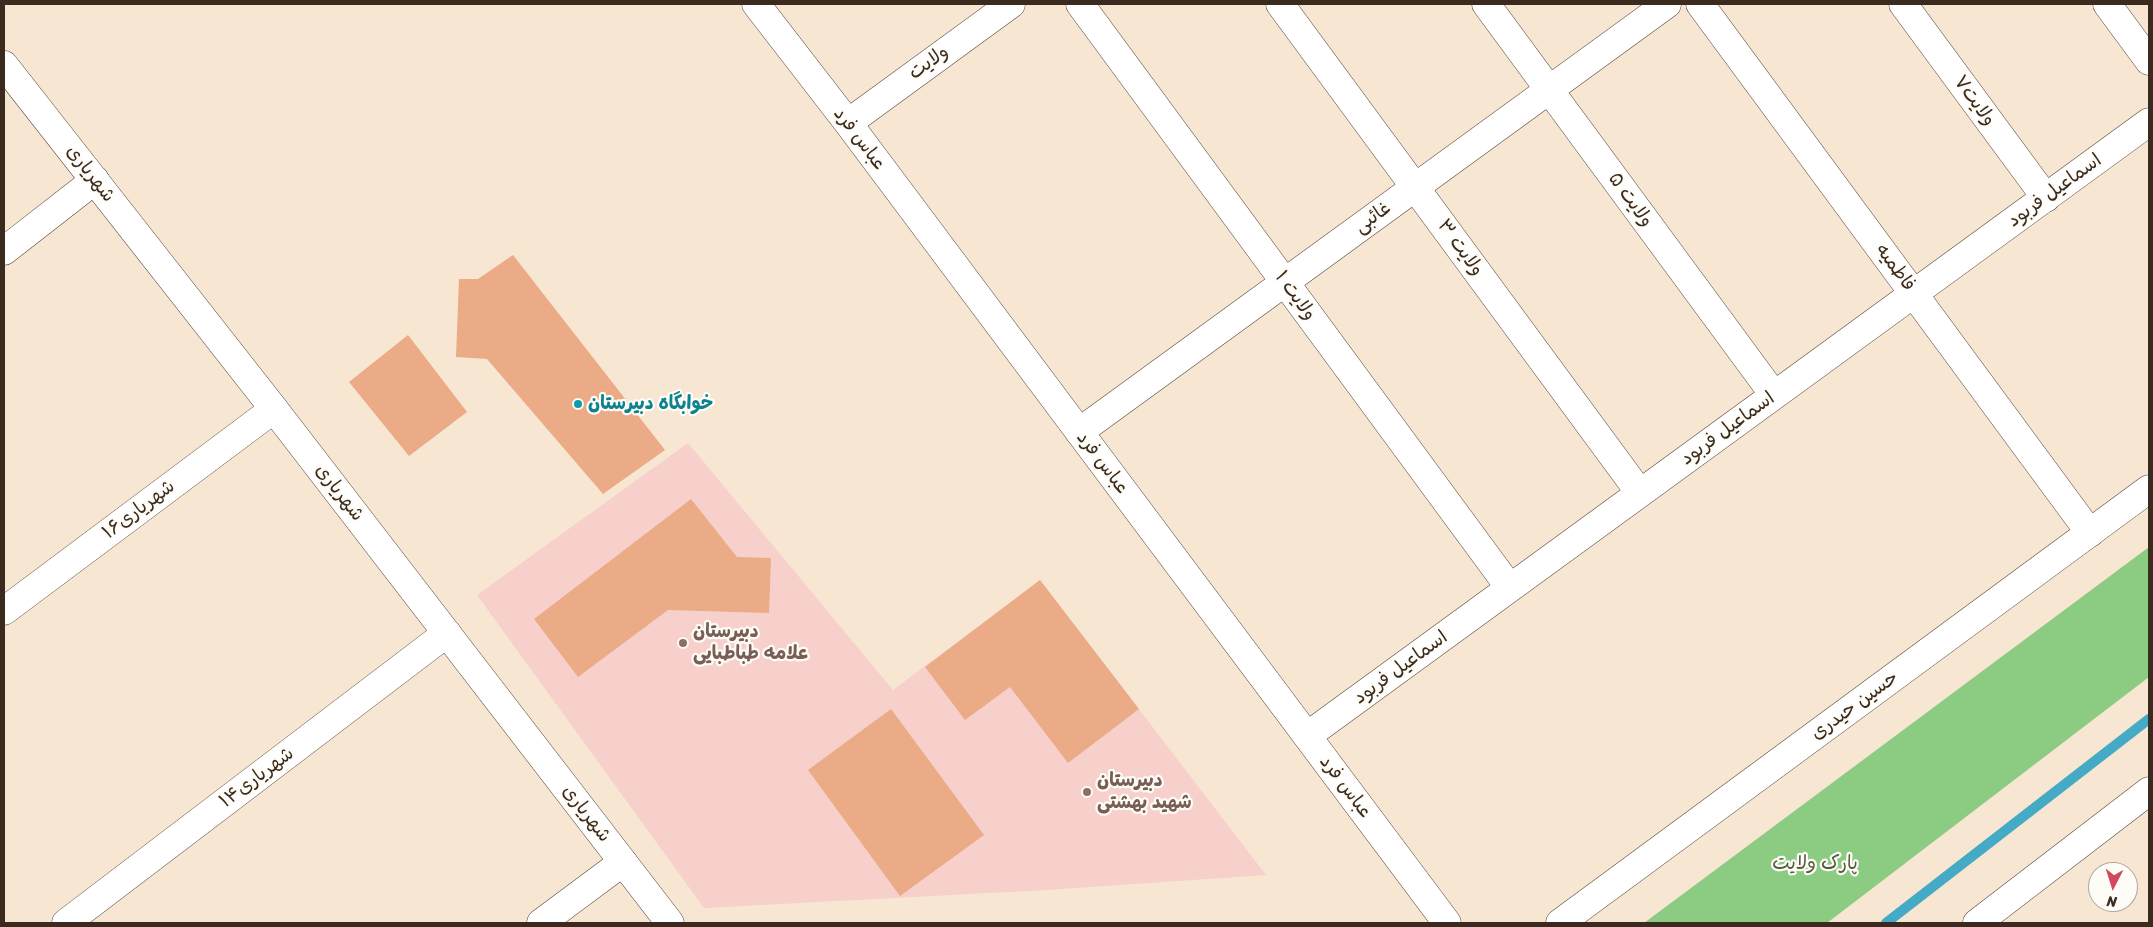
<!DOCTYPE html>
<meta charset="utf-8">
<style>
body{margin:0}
#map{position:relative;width:2153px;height:927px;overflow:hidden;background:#f7e6d2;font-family:Sriracha,sans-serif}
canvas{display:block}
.frame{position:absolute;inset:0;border:5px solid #3b2a1e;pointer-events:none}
.north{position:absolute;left:2088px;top:862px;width:50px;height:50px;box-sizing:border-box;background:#fdfcf7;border:1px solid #afa8a0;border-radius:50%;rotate:185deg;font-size:14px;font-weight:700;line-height:20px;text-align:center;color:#3b2a1e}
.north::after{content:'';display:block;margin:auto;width:18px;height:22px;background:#d1495b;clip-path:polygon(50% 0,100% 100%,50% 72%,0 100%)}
</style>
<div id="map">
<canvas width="2153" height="927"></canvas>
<div class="frame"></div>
<div class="north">N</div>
</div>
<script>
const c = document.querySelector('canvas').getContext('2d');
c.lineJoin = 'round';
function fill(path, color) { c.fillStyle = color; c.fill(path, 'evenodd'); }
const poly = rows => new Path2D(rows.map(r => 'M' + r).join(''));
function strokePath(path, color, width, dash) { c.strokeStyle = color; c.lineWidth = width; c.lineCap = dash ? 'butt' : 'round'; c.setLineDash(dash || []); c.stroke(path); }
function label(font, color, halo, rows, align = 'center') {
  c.font = font + ' Sriracha,"Playpen Sans Arabic",sans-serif'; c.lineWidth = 4.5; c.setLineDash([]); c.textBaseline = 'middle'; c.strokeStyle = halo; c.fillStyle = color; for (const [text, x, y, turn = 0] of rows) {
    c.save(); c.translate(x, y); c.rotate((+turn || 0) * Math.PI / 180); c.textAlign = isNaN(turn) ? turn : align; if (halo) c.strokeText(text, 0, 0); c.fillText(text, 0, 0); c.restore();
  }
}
const built = poly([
 [688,443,893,690,1040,580,1266,875,1047,890,704,908,477,595]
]);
const green = poly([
 [2149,547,2149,677,1827,923,1644,923]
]);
const stream = poly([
 [1886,923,2149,719]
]);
const building = poly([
 [513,255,665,450,603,494,487,359,456,357,459,279,478,279],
 [408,335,467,412,409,456,349,382],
 [691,499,737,557,771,558,769,613,668,610,578,677,534,619],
 [1040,580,1139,709,1068,763,1010,687,965,720,925,667],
 [891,709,984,835,900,896,808,770]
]);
const minor = poly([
 [756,4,848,123,1447,923],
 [1080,4,1510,588],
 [1280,4,1640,493],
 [1486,4,1774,395],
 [1700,4,2090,533],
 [1903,4,2046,198],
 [2107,4,2149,61],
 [848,123,1011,4],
 [4,251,95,180],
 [1079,432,1667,4],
 [4,611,274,409],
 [1307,736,2149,122],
 [66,923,447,633],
 [541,923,623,862],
 [1977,923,2149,791]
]);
const tertiary = poly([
 [1560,923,2149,489]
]);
const secondary = poly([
 [4,65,274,409,670,923]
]);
const markers = [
 [578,404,5,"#0f9aa8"],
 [683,643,5,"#8d6e63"],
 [1087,792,5,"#8d6e63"]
];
const streetNames = [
 ["ولایت",929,63,-36],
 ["ولایت۷",1974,101,54],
 ["عباس فرد",859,139,53],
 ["شهریاری",90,174,52],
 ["اسماعیل فربود",2055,191,-36],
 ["ولایت ۵",1630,200,54],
 ["غائبی",1373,218,-36],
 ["ولایت ۳",1460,248,54],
 ["فاطمیه",1895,268,54],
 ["ولایت ۱",1295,296,54],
 ["اسماعیل فربود",1728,429,-36],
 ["عباس فرد",1102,463,53],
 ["شهریاری",339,493,52],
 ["شهریاری۱۶",139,510,-37],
 ["اسماعیل فربود",1401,668,-36],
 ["حسین حیدری",1855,706,-36],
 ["شهریاری۱۴",257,778,-37],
 ["عباس فرد",1345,787,53],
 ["شهریاری",586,814,52]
];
const cultureNames = [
 ["خوابگاه دبیرستان",588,404]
];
const educationNames = [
 ["دبیرستان",693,632],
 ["علامه طباطبایی",693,654],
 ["دبیرستان",1097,781],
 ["شهید بهشتی",1097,803]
];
const parkNames = [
 ["پارک ولایت",1815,864]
];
fill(built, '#f7d0cc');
fill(green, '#8ccb82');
strokePath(stream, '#45aac5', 10);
fill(building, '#eaab86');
strokePath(minor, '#574639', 29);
strokePath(tertiary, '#574639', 29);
strokePath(secondary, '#574639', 29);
strokePath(minor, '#fff', 28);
strokePath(tertiary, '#fff', 28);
strokePath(secondary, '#fff', 28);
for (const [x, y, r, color] of markers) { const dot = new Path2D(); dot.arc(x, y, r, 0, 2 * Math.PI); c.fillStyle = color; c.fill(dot); strokePath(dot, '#fdfcf7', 2); }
label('19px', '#3b2a1e', '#fdfcf7', streetNames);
label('bold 19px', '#0d838f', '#fdfcf7', cultureNames, 'left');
label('bold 19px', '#785e54', '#fdfcf7', educationNames, 'left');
label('19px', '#535a3c', '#fdfcf7', parkNames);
</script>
